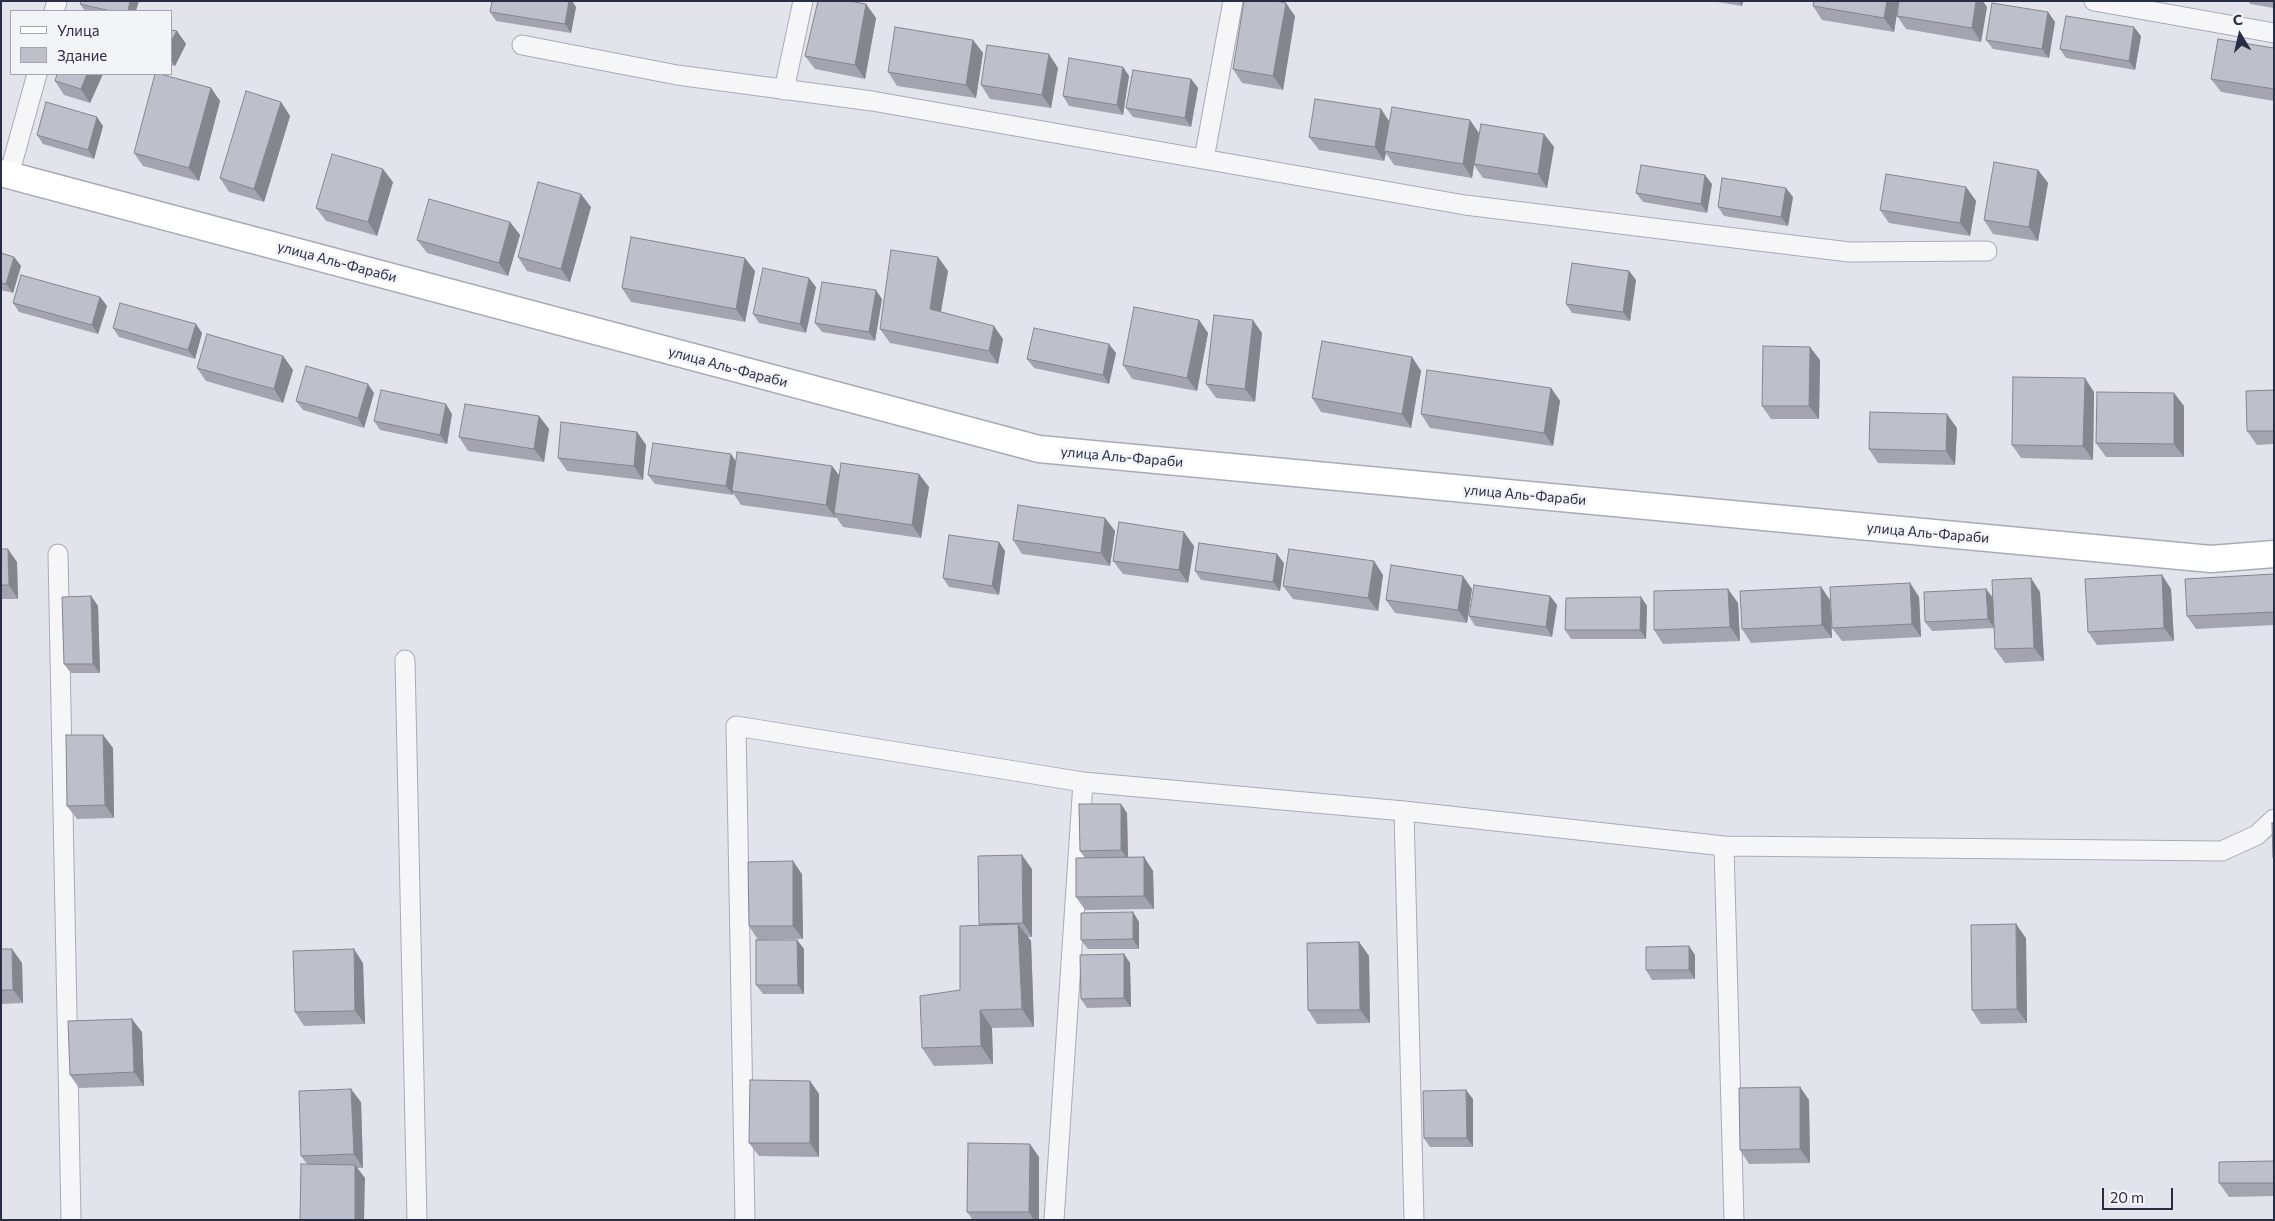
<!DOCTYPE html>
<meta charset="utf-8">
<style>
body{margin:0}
#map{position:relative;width:2275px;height:1221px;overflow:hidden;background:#e3e4eb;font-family:Commissioner,sans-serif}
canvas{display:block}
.frame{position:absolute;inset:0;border:2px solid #2a2e44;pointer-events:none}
.legend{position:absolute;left:10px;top:10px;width:162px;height:65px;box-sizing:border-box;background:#f3f4f8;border:1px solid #a3a5b0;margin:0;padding:6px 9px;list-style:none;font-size:15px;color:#2a2e44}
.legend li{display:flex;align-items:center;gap:10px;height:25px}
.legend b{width:25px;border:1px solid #a3a5b0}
.north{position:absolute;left:2215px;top:10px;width:50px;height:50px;-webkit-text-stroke:4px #f3f4f8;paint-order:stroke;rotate:351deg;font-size:14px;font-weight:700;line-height:20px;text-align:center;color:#2a2e44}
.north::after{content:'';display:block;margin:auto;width:18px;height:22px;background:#2a2e44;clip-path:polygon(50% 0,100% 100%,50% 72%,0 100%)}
.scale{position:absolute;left:2102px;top:1188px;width:71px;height:22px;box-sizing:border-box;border:2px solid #2a2e44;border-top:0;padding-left:6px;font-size:15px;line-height:18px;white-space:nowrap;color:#2a2e44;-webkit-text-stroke:4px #f3f4f8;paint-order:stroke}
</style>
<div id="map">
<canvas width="2275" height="1221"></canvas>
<div class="frame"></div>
<ul class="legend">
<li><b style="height:6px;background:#fff"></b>Улица</li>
<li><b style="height:14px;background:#bdbfcb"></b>Здание</li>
</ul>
<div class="north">С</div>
<div class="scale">20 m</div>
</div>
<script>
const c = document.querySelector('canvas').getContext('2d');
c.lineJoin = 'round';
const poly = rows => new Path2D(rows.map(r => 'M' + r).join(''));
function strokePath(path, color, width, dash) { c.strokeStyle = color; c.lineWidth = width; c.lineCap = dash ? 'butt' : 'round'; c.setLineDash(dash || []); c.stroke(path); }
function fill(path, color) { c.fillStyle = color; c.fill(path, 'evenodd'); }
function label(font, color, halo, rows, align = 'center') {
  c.font = font + ' Commissioner,sans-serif'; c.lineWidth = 5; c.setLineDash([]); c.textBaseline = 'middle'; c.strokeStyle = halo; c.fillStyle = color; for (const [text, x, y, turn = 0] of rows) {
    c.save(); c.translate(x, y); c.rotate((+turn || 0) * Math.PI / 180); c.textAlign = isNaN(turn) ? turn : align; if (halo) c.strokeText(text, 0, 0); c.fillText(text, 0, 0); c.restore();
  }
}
const minor = poly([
 [2094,1,2274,33],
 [54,11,57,1],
 [522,45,677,75,872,101,1465,205,1849,252,1987,251],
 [784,90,803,1],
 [1204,159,1233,1],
 [9,175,37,74],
 [58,554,71,1220],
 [405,660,417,1220],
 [1404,811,1414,1220],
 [1724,846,1734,1220],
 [745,1220,736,726,1083,782,1404,811,1724,846,2222,851,2257,835,2274,819],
 [1054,1220,1083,782]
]);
const secondary = poly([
 [1,173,1039,449,2211,559,2274,554]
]);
const wall = poly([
 [492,1,572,1,576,7,571,33,496,21,490,12],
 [1711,1,1743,1,1742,6],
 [1814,1,1899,1,1894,32,1822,20,1813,6],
 [2248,1,2274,1,2274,8,2250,4],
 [80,4,136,11,85,11],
 [866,4,876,18,865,79,815,69,805,56],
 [1987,7,1981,42,1906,29,1897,16],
 [2048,12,2055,22,2049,58,1993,49,1986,40],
 [1295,16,1283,90,1242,83,1233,69],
 [171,30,177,31,186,44,175,66,171,65],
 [2141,36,2135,70,2066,58,2060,49],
 [973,40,983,53,976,98,897,86,888,72],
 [2274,48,2274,101,2221,92,2211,79],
 [1123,67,1129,76,1123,115,1069,106,1063,96],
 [1058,68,1051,108,990,99,981,85],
 [103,74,90,103,64,95,55,81],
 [1191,79,1198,88,1191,127,1133,117,1126,108],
 [211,88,220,101,199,181,143,166,134,153],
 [281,102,290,116,264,202,229,192,220,178],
 [1381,109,1389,121,1479,133,1544,134,1554,147,1547,188,1483,178,1474,165,1472,178,1394,165,1386,153,1384,161,1319,150,1309,137],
 [103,126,94,159,43,144,37,135],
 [2038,170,2048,183,2038,241,1993,234,1984,220],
 [393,182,377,236,326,221,316,208],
 [1712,184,1707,213,1643,202,1636,193],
 [1966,187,1976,201,1970,236,1889,223,1880,210],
 [1793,197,1788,226,1724,216,1718,207],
 [591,207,570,282,527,271,518,257],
 [510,222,520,235,508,276,427,253,417,240],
 [1,253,14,257,21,266,13,293,1,290],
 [938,257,948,271,941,312,1003,339,998,364,890,343,880,329],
 [755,271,745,322,631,302,622,288],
 [1629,271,1636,280,1630,321,1572,313,1566,304],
 [816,287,806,333,759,323,753,314],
 [100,297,107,306,98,334,19,312,13,303],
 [882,299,875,341,822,332,815,323],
 [1199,320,1208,333,1197,391,1132,379,1123,365],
 [113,328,202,333,195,359,119,337],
 [1262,333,1255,402,1216,398,1206,384],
 [1116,353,1109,384,1034,368,1027,359],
 [283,356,293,370,283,403,206,381,197,368],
 [1412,357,1421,371,1411,428,1321,412,1312,398],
 [1820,360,1819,419,1771,419,1762,406],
 [1551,388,1560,401,1553,446,1430,428,1421,414],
 [2274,390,2274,444,2257,445,2247,431],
 [2094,392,2093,460,2021,458,2012,445],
 [374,393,364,428,303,410,296,401],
 [2174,393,2184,406,2184,457,2106,457,2096,443],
 [452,414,447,444,380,430,374,421],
 [539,416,549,429,544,462,468,451,459,437],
 [1957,428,1955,465,1878,463,1869,449],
 [637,432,646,445,643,480,567,471,558,458],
 [736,462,832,466,839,475,929,487,921,538,843,527,836,517,836,518,741,505,733,493,733,495,655,484,648,475],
 [1105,518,1115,531,1110,566,1022,554,1013,540],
 [999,542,1005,551,999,595,949,587,943,578],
 [1194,546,1188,583,1123,574,1113,561],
 [1,549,17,562,18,599,1,599],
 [1374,561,1383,575,1378,611,1293,599,1283,586],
 [1284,563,1280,591,1201,580,1195,571],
 [2274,574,2274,625,2196,629,2187,616],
 [2162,575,2171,589,2174,641,2097,645,2088,632],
 [1910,583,1919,597,1921,637,1842,641,1832,628],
 [1821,587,1830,600,1832,638,1751,643,1742,629],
 [1472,589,1467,623,1395,613,1386,600],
 [1728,589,1738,603,1740,641,1663,644,1654,630],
 [1986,589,1993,598,2040,592,2044,661,2005,663,1995,649,1994,628,1932,631,1925,622],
 [91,596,98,606,100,673,71,673,64,664],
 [1550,596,1557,605,1552,637,1475,626,1469,616],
 [1641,597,1647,606,1646,639,1571,639,1565,630],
 [103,735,113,748,114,818,77,819,67,806],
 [1121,804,1127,813,1128,857,1144,857,1153,871,1154,909,1085,910,1076,897,1085,858,1080,851],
 [1032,869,1032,937,1028,937,1031,941,1034,1027,992,1028,993,1064,934,1066,922,1048,960,990,980,925,979,924],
 [802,874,803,939,758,940,749,926],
 [1133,912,1139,922,1139,949,1088,949,1081,940],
 [2026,938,2027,1023,1981,1024,1972,1010],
 [797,940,804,949,804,994,763,994,756,985],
 [1359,942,1369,956,1370,1023,1317,1024,1308,1010],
 [1689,946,1695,955,1695,979,1652,980,1646,970],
 [1,949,12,949,22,963,23,1003,1,1004],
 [1124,954,1130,963,1131,1007,1087,1008,1081,999],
 [363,963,365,1024,304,1026,295,1012],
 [142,1032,144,1086,79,1088,70,1075],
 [810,1081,819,1094,819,1157,759,1156,749,1143],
 [1800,1087,1809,1100,1810,1163,1749,1164,1740,1150],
 [1473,1099,1473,1147,1430,1147,1424,1138],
 [361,1102,363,1168,357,1168,365,1178,307,1164,301,1156],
 [1039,1157,1039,1220,973,1220,967,1212],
 [2274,1161,2274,1196,2229,1197,2219,1183]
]);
const shadedWall = poly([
 [130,1,139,1,136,11,128,11],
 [569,1,572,1,576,7,571,33,565,24],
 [1739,1,1743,1,1742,6],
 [1887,1,1899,1,1894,32,1884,18],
 [1976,1,1983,1,1987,7,1981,42,1972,28],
 [1286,3,1295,16,1283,90,1273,76],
 [866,4,876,18,865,79,855,65],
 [2048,12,2055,22,2049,58,2042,49],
 [2134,27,2141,36,2135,70,2129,61],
 [177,31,186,44,175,66,171,60,171,41],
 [973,40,983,53,976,98,966,85],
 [1049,54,1058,68,1051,108,1042,95],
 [1123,67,1129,76,1123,115,1117,105],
 [87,74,103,74,90,103,81,89],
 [1191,79,1198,88,1191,127,1185,118],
 [211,88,220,101,199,181,189,168],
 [281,102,290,116,264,202,254,189],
 [1381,109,1390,123,1384,151,1386,153,1384,161,1375,147],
 [97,117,103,126,94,159,88,150],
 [1470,120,1479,133,1472,178,1463,164],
 [1544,134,1554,147,1547,188,1538,174],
 [383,169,393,182,377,236,368,222],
 [2038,170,2048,183,2038,241,2029,227],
 [1705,175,1712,184,1707,213,1701,204],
 [1966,187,1976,201,1970,236,1960,223],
 [1786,188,1793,197,1788,226,1781,217],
 [581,194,591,207,570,282,561,269],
 [510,222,520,235,508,276,499,263],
 [14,257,21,266,13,293,6,284],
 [938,257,948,271,939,322,930,309],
 [745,258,755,271,745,322,736,309],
 [1629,271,1636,280,1630,321,1623,312],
 [809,278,816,287,806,333,800,324],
 [876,290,882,299,875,341,869,332],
 [100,297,107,306,98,334,92,325],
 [1199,320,1208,333,1197,391,1187,378],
 [1253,320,1262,333,1255,402,1245,389],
 [196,324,202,333,195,359,188,350],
 [994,326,1003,339,998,364,989,351],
 [1109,344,1116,353,1109,384,1103,375],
 [1810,347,1820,360,1819,419,1809,406],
 [283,356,293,370,283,403,274,389],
 [1412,357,1421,371,1411,428,1402,414],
 [2085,378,2094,392,2093,460,2083,446],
 [368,384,374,393,364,428,358,418],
 [1551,388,1560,401,1553,446,1544,433],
 [2174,393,2184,406,2184,457,2174,444],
 [446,404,452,414,447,444,440,435],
 [1947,414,1957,428,1955,465,1946,451],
 [539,416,549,429,544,462,534,449],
 [637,432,646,445,643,480,634,466],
 [731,454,737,463,732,491,733,493,733,495,726,486],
 [832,466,842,479,834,513,836,517,836,518,826,505],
 [919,474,929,487,921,538,912,525],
 [1105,518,1115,531,1110,566,1101,553],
 [1184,532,1194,546,1188,583,1179,570],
 [999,542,1005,551,999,595,992,586],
 [8,549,17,562,18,599,9,585],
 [1277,554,1284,563,1280,591,1273,582],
 [1374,561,1383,575,1378,611,1368,598],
 [2162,575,2171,589,2174,641,2164,628],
 [1463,576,1472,589,1467,623,1458,610],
 [2031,578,2040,592,2044,661,2034,648],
 [1910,583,1919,597,1921,637,1912,624],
 [1821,587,1830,600,1832,638,1822,625],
 [1728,589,1738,603,1740,641,1730,627],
 [1986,589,1993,598,1994,628,1988,619],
 [91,596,98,606,100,673,93,664],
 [1550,596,1557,605,1552,637,1546,627],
 [1641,597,1647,606,1646,639,1640,630],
 [103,735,113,748,114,818,105,805],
 [1121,804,1127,813,1128,859,1121,850],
 [1022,855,1032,869,1032,937,1023,923],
 [1144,857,1153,871,1154,909,1144,896],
 [793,861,802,874,803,939,793,926],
 [1133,912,1139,922,1139,949,1133,939],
 [1018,924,1031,941,1034,1027,1022,1009],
 [2016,924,2026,938,2027,1023,2017,1009],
 [797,940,804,949,804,994,798,985],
 [1359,942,1369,956,1370,1023,1360,1010],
 [1689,946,1695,955,1695,979,1689,970],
 [12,949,22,963,23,1003,13,990],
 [354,949,363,963,365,1024,355,1011],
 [1124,954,1130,963,1131,1007,1124,998],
 [980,1010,992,1028,993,1064,981,1046],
 [132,1019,142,1032,144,1086,134,1072],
 [810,1081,819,1094,819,1157,810,1143],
 [1800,1087,1809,1100,1810,1163,1800,1149],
 [351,1089,361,1102,363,1168,354,1154],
 [1466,1090,1473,1099,1473,1147,1467,1138],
 [1030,1144,1039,1157,1039,1220,1034,1220,1029,1212],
 [355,1165,365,1178,364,1220,355,1220]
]);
const building = poly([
 [81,1,130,1,128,11,111,11,80,4,81,1],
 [492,1,569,1,565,24,490,12,492,1],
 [818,1,849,1,866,4,855,65,805,56,818,1],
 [1244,1,1276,1,1286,3,1273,76,1233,69,1244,1],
 [1814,1,1887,1,1884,18,1813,6,1814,1],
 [1899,1,1976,1,1972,28,1897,16,1899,1],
 [1992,3,2048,12,2042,49,1986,40,1992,3],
 [2066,16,2134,27,2129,61,2060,49,2066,16],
 [895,27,973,40,966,85,888,72,895,27],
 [171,30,177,31,171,41,171,30],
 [2218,39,2274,48,2274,89,2211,79,2218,39],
 [987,45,1049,54,1042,95,981,85,987,45],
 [1069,58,1123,67,1117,105,1063,96,1069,58],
 [1133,70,1191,79,1185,118,1126,108,1133,70],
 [57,74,87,74,81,89,55,81,57,74],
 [155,74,160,74,211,88,189,168,134,153,155,74],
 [246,91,281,102,254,189,220,178,246,91],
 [1315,99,1381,109,1375,147,1309,137,1315,99],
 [46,102,97,117,88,150,37,135,46,102],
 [1392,107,1470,120,1463,164,1384,151,1392,107],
 [1481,124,1544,134,1538,174,1474,164,1481,124],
 [332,154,383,169,368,222,316,208,332,154],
 [1994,162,2038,170,2029,227,1984,220,1994,162],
 [1641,165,1705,175,1701,204,1636,193,1641,165],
 [1886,174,1966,187,1960,223,1880,210,1886,174],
 [1722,178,1786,188,1781,217,1718,207,1722,178],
 [538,182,581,194,561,269,518,257,538,182],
 [429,199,510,222,499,263,417,240,429,199],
 [631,237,745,258,736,309,622,288,631,237],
 [891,250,938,257,930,309,994,326,989,351,880,329,891,250],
 [1,253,14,257,6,284,1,283,1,253],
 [1572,263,1629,271,1623,312,1566,304,1572,263],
 [763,268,809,278,800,324,753,314,763,268],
 [21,275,100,297,92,325,13,303,21,275],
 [822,282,876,290,869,332,815,323,822,282],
 [120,303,196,324,188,350,113,328,120,303],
 [1134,307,1199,320,1187,378,1123,365,1134,307],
 [1214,315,1253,320,1245,389,1206,384,1214,315],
 [1034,328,1109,344,1103,375,1027,359,1034,328],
 [207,334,283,356,274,389,197,368,207,334],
 [1322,341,1412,357,1402,414,1312,398,1322,341],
 [1763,346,1810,347,1809,406,1762,406,1763,346],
 [306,366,368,384,358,418,296,401,306,366],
 [1427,370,1551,388,1544,433,1421,414,1427,370],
 [2013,377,2085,378,2083,446,2012,445,2013,377],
 [381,390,446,404,440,435,374,421,381,390],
 [2274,390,2274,431,2247,431,2246,391,2274,390],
 [2097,392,2174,393,2174,444,2096,443,2097,392],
 [465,404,539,416,534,449,459,437,465,404],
 [1870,412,1947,414,1946,451,1869,449,1870,412],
 [561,422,637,432,634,466,558,458,561,422],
 [653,443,731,454,726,486,648,475,653,443],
 [737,452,832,466,826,505,732,491,737,452],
 [841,463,919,474,912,525,834,513,841,463],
 [1018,505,1105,518,1101,553,1013,540,1018,505],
 [1119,522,1184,532,1179,570,1113,561,1119,522],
 [949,535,999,542,992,586,943,578,949,535],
 [1199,543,1277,554,1273,582,1195,571,1199,543],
 [1,549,8,549,9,585,1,585,1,549],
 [1289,549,1374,561,1368,598,1283,586,1289,549],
 [1391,565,1463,576,1458,610,1386,600,1391,565],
 [2274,574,2274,612,2187,616,2185,579,2274,574],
 [2162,575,2164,628,2088,632,2085,579,2162,575],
 [2031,578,2034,648,1995,649,1992,580,2031,578],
 [1910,583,1912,624,1832,628,1830,587,1910,583],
 [1474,585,1550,596,1546,627,1469,616,1474,585],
 [1821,587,1822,625,1742,629,1740,591,1821,587],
 [1728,589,1730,627,1654,630,1654,591,1728,589],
 [1986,589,1988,619,1925,622,1924,592,1986,589],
 [91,596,93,664,64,664,62,597,91,596],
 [1641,597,1640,630,1565,630,1566,598,1641,597],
 [66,735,103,735,105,805,67,806,66,735],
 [1079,804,1121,804,1121,850,1080,851,1079,804],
 [2272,823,2274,823,2274,858,2273,858,2272,823],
 [1022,855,1023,923,979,924,978,856,1022,855],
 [1144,857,1144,896,1076,897,1076,858,1144,857],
 [793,861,793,926,749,926,748,862,793,861],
 [1133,912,1133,939,1081,940,1081,913,1133,912],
 [1018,924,1022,1009,980,1010,981,1046,922,1048,920,996,960,990,960,926,1018,924],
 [2016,924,2017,1009,1972,1010,1971,925,2016,924],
 [756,940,797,940,798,985,756,985,756,940],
 [1359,942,1360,1010,1308,1010,1307,943,1359,942],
 [1689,946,1689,970,1646,970,1646,947,1689,946],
 [1,949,12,949,13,990,1,990,1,949],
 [354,949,355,1011,295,1012,293,951,354,949],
 [1124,954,1124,998,1081,999,1080,955,1124,954],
 [132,1019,134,1072,70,1075,68,1021,132,1019],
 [750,1080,810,1081,810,1143,749,1143,750,1080],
 [1800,1087,1800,1149,1740,1150,1739,1088,1800,1087],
 [351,1089,354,1154,301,1156,299,1091,351,1089],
 [1466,1090,1467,1138,1424,1138,1423,1091,1466,1090],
 [968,1143,1030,1144,1029,1212,967,1212,968,1143],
 [2274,1161,2274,1183,2219,1183,2219,1162,2274,1161],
 [301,1164,355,1165,355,1220,300,1220,301,1164]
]);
const streetNames = [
 ["улица Аль-Фараби",337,262,15],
 ["улица Аль-Фараби",728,367,15],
 ["улица Аль-Фараби",1122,457,5],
 ["улица Аль-Фараби",1525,495,5],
 ["улица Аль-Фараби",1928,533,5]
];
strokePath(minor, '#a8aab6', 21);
strokePath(secondary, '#a8aab6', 29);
strokePath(minor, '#f6f6f9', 19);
strokePath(secondary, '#fff', 26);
fill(wall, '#a3a4af');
fill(shadedWall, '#84868e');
fill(building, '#bdbfcb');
strokePath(building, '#84868e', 1);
label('14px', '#2a2e44', '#f3f4f8', streetNames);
</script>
